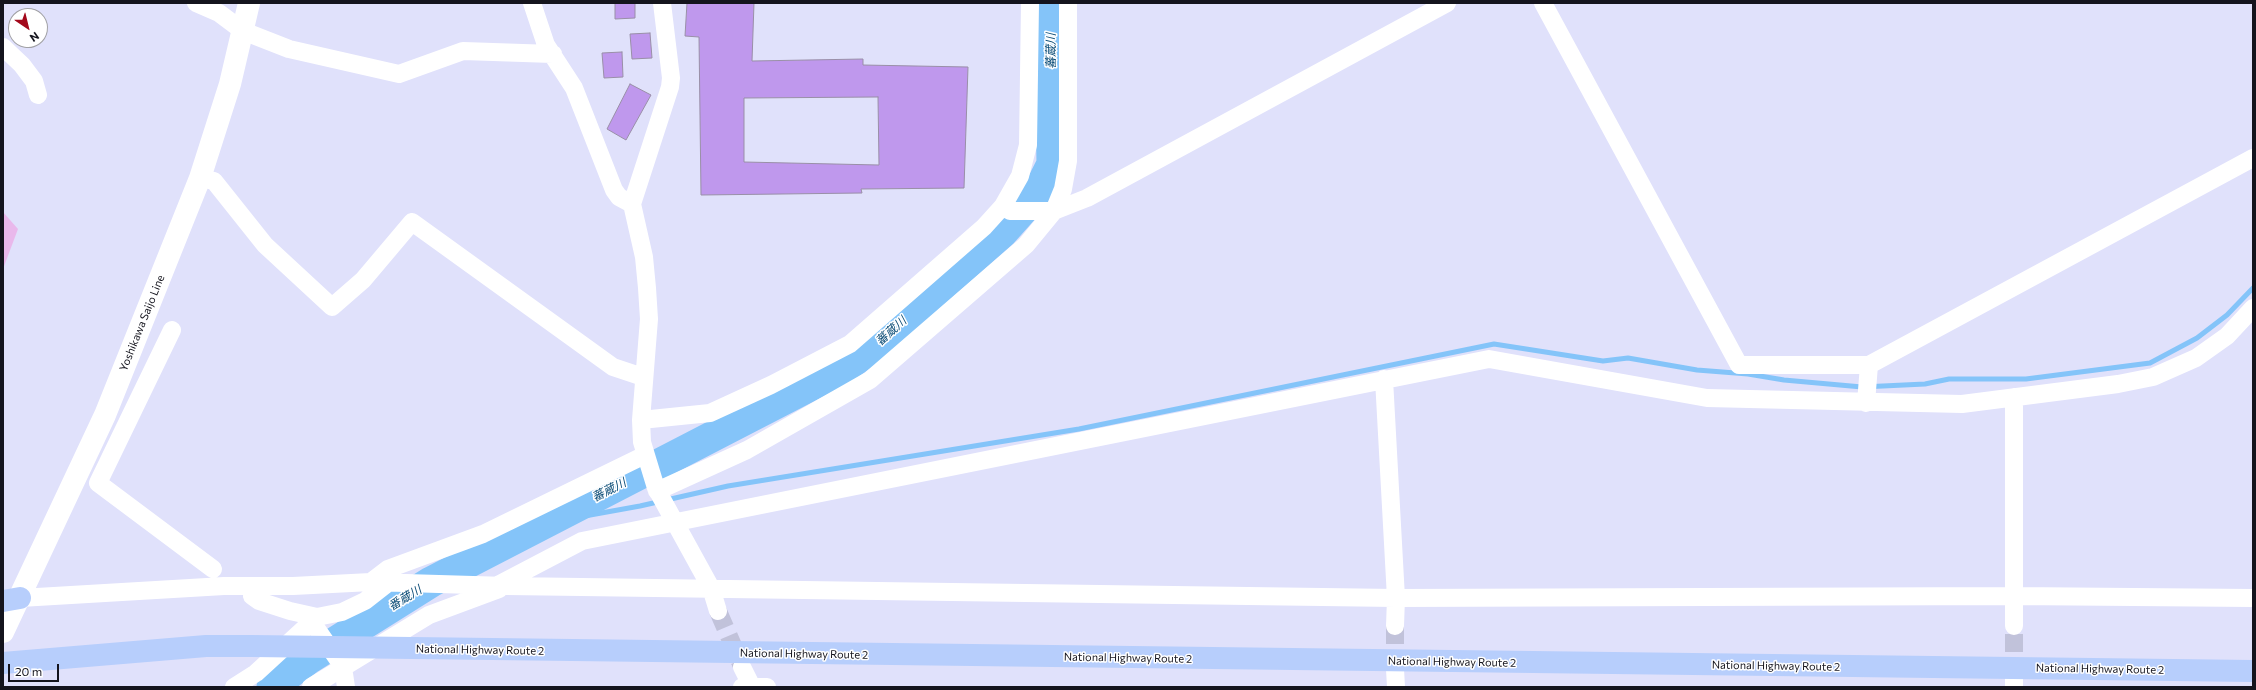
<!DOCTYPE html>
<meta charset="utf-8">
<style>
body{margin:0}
#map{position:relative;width:2256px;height:690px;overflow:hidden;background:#e0e1fb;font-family:Commissioner,sans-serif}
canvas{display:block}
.frame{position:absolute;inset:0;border:4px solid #14141d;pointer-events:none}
.north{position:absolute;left:8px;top:8px;width:40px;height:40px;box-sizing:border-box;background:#fff;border:1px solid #a1a1a5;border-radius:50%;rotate:145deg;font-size:11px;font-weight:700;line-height:16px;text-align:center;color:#14141d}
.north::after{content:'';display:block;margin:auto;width:14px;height:18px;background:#a3081b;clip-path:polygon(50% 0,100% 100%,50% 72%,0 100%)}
.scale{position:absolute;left:8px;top:664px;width:51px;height:18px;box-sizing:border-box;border:2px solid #14141d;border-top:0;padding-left:5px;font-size:12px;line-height:14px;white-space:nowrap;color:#14141d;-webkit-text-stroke:3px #fff;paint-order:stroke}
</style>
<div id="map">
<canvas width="2256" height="690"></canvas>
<div class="frame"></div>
<div class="north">N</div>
<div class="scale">20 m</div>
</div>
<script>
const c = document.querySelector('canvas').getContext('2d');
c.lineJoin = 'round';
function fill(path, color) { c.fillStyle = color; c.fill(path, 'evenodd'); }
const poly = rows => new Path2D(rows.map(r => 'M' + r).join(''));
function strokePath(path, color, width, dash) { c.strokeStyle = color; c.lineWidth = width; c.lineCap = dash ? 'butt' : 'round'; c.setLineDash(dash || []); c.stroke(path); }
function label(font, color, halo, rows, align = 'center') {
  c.font = font + ' Commissioner,"Noto Sans JP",sans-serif'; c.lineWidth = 3; c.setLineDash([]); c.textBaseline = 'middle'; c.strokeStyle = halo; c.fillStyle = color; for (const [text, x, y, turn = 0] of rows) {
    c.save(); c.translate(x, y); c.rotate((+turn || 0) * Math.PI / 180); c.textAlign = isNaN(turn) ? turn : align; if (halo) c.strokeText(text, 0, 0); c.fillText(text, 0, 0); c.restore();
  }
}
const green = poly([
 [3,212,18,229,3,269]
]);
const stream = poly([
 [546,523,640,506,728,486,1079,429,1494,344,1603,361,1628,358,1697,370,1748,374,1784,380,1862,387,1925,384,1949,379,2026,379,2150,363,2197,338,2227,315,2253,288]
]);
const river = poly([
 [272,687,310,658,431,582,841,370,868,351,1003,232,1037,194,1052,164,1050,44,1051,3]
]);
const building = poly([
 [615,3,635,3,635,18,615,19,615,3],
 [687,3,754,3,752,61,863,59,863,65,968,67,964,188,861,189,862,193,701,195,699,37,685,36,687,3],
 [878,97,879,165,744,162,744,98,878,97],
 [650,33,652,58,632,59,630,34,650,33],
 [622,52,623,77,604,78,602,53,622,52],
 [630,84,651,95,626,140,607,129,630,84]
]);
const minorTunnel = poly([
 [718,611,741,664],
 [1395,626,1395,669],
 [2014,679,2014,626]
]);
const minor = poly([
 [196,3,219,13,243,31,289,49,399,74,463,51,553,54],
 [532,3,546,45,574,88,614,190,619,197,632,204,644,257,647,288,649,319,641,420,642,442,656,488,711,588,718,611],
 [1543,3,1739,365,1869,365],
 [3,47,22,65,34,81,38,95],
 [200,178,214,181,265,245,332,307,363,280,412,222,613,367,643,377],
 [632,204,670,87,671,78,662,3],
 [1003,206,1010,211,1054,211,1087,198,1447,3],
 [172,330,98,483,213,569],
 [1384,379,1396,598,1395,626],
 [1866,403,1869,365,2253,158],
 [641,420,710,413,771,385,850,344,984,227,1003,206,1020,176,1028,145,1030,3],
 [657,491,747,450,870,380,1026,245,1054,211,1063,189,1068,161,1068,3],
 [371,582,388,569,483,534,645,455],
 [498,585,582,541,1489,359,1707,398,1962,404,2118,384,2153,377,2196,358,2227,336,2253,308],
 [252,596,259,601,290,611,317,617,342,612,365,601,388,583],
 [20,598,224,586,293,586,371,582,507,586,1396,598,2014,596,2253,598],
 [312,622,343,667,346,687],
 [2014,626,2014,397],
 [742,667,752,687],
 [1395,669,1396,687],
 [234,687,256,673,317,617],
 [311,687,429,615,499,589],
 [742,687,767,687],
 [2014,687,2014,679]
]);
const secondary = poly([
 [3,632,105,415,200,178,230,84,249,3]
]);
const trunk = poly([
 [3,601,20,598],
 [3,663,206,646,252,646,2253,671]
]);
const streetNames = [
 ["Yoshikawa Saijo Line",142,323,-68],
 ["National Highway Route 2",480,650,1],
 ["National Highway Route 2",804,654,1],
 ["National Highway Route 2",1128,658,1],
 ["National Highway Route 2",1452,662,1],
 ["National Highway Route 2",1776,666,1],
 ["National Highway Route 2",2100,669,1]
];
const waterNames = [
 ["蕃蔵川",1051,51,-90],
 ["蕃蔵川",891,331,-42],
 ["蕃蔵川",609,490,-27],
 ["番蔵川",405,598,-31]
];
fill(green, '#e9b8eb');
strokePath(stream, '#84c4f9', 5);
strokePath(river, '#84c4f9', 31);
fill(building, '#bf98ed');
strokePath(building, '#998fa7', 1);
strokePath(minorTunnel, '#c1c2da', 18, [18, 9]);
strokePath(minor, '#fff', 18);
strokePath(secondary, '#fff', 22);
strokePath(trunk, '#b7cefc', 22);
label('11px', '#14141d', '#fff', streetNames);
label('italic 12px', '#0e4e78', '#fff', waterNames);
</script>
